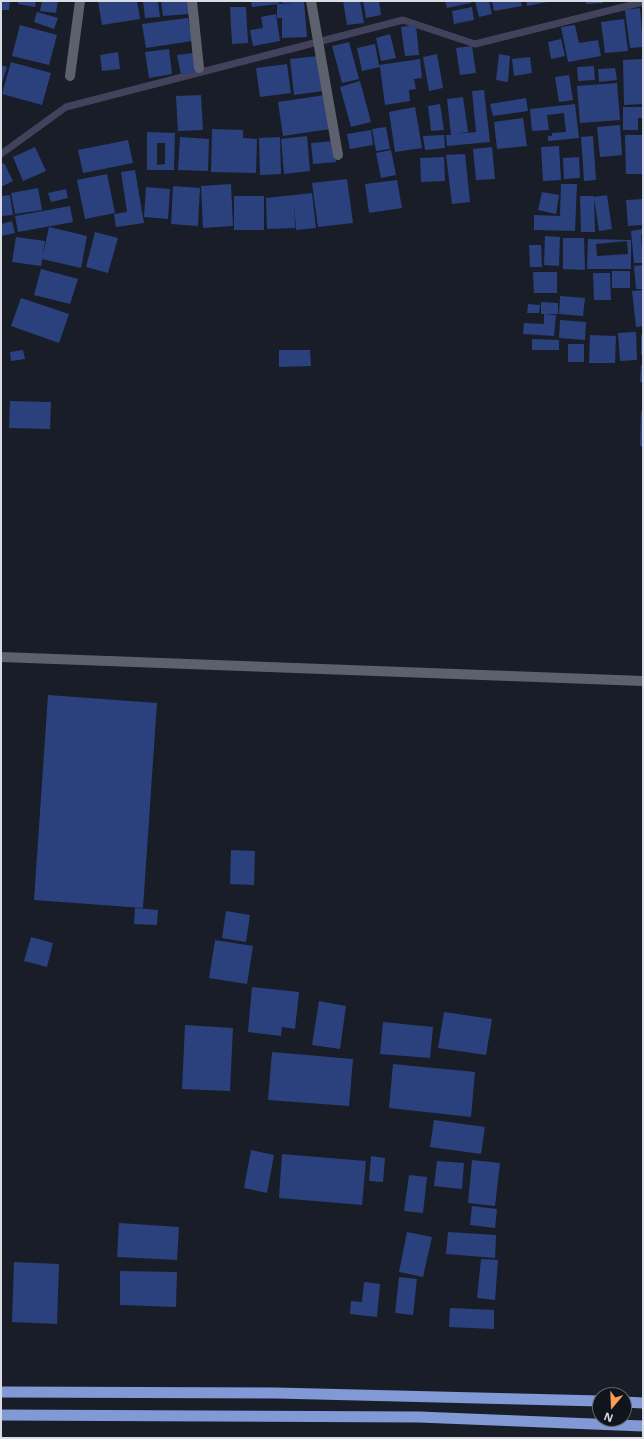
<!DOCTYPE html>
<style>
body{margin:0}
#map{position:relative;width:644px;height:1439px;overflow:hidden;background:#191d27;font-family:"Open Sans",sans-serif}
canvas{display:block}
.frame{position:absolute;inset:0;border:2px solid #d9dde3;pointer-events:none}
.north{position:absolute;left:592px;top:1387px;width:40px;height:40px;box-sizing:border-box;background:#10141d;border:1px solid #60646c;border-radius:50%;rotate:199deg;font-size:11px;font-weight:700;line-height:16px;text-align:center;color:#d9dde3}
.north::after{content:'';display:block;margin:auto;width:14px;height:18px;background:#fc9d54;clip-path:polygon(50% 0,100% 100%,50% 72%,0 100%)}
</style>
<div id="map">
<canvas width="644" height="1439"></canvas>
<div class="frame"></div>
<div class="north">N</div>
</div>
<script>
const c = document.querySelector('canvas').getContext('2d');
c.lineJoin = 'round';
const poly = rows => new Path2D(rows.map(r => 'M' + r).join(''));
function strokePath(path, color, width, dash) { c.strokeStyle = color; c.lineWidth = width; c.lineCap = dash ? 'butt' : 'round'; c.setLineDash(dash || []); c.stroke(path); }
function fill(path, color) { c.fillStyle = color; c.fill(path, 'evenodd'); }
const stream = poly([
 [1,154,66,107,403,20,475,44,643,2]
]);
const building = poly([
 [1,1,10,1,9,10,1,10],
 [18,1,36,1,35,7,18,4],
 [42,1,58,1,56,13,40,11],
 [98,1,137,1,140,19,102,25],
 [143,1,158,1,160,17,145,18],
 [161,1,189,1,190,14,163,16],
 [251,1,279,1,279,4,252,7],
 [282,1,304,1,307,37,282,38,282,18,277,18,277,4,294,3,282,3],
 [343,1,360,1,364,23,347,25],
 [363,1,379,1,381,15,366,18],
 [445,1,471,1,471,3,447,8],
 [475,1,489,1,492,14,479,17],
 [492,1,521,1,522,6,494,11],
 [526,1,547,1,547,2,527,6],
 [586,1,603,1,603,3,586,4],
 [230,7,246,7,248,43,232,44],
 [472,7,474,20,454,24,452,11],
 [640,8,643,47,630,48,625,10],
 [37,12,58,18,54,29,34,22],
 [276,14,280,41,253,46,250,30,263,28,261,17],
 [188,18,192,41,146,48,142,24],
 [624,19,628,51,605,53,601,22],
 [20,25,57,35,49,65,12,56],
 [416,25,419,55,405,56,401,27],
 [575,25,579,43,598,40,601,56,568,62,561,27],
 [390,34,396,58,381,61,376,38],
 [561,39,565,56,551,59,548,42],
 [349,42,359,79,342,83,332,46],
 [375,44,379,65,420,59,422,78,414,79,416,89,409,90,410,101,385,105,380,67,362,71,357,48],
 [472,46,476,73,460,75,456,48],
 [169,49,172,74,149,78,145,52],
 [118,52,120,69,102,71,100,55],
 [193,53,197,72,181,75,177,55],
 [437,54,443,88,429,91,423,57],
 [499,54,510,56,508,82,496,80],
 [318,56,323,91,294,95,290,59],
 [530,57,532,73,514,76,512,59],
 [643,59,643,104,624,105,623,60],
 [11,62,51,73,42,105,2,94],
 [287,64,291,93,260,97,256,68],
 [1,65,7,67,1,86],
 [594,66,595,80,578,81,577,67],
 [615,68,617,80,599,82,598,69],
 [569,75,573,100,559,102,555,77],
 [360,81,371,122,351,127,340,87],
 [617,83,620,120,580,123,577,86],
 [484,90,490,142,447,146,446,135,451,135,447,99,463,97,468,132,454,134,476,132,472,91],
 [201,95,203,130,178,131,176,96],
 [325,95,330,129,283,136,278,102],
 [526,98,528,111,493,116,490,104],
 [440,104,444,130,431,131,428,106],
 [575,104,579,138,548,141,548,136,552,136,552,133,566,132,564,113,547,115,549,130,532,131,530,109],
 [415,107,422,148,395,152,389,112],
 [623,107,643,107,643,118,638,118,638,130,623,130],
 [523,118,527,146,497,149,494,122],
 [620,125,622,155,600,157,597,127],
 [386,127,390,149,376,151,372,129],
 [212,129,243,130,243,138,257,139,256,173,211,172],
 [371,130,373,145,350,149,347,134],
 [147,132,175,133,174,170,147,170],
 [157,143,165,143,165,164,157,165],
 [444,135,445,148,425,150,423,136],
 [625,135,643,135,643,174,626,174],
 [307,136,310,171,284,174,281,139],
 [593,136,596,180,584,181,581,137],
 [180,137,209,139,208,171,178,170],
 [280,137,281,174,260,175,259,138],
 [128,140,133,163,83,173,78,150],
 [334,141,336,162,313,164,311,143],
 [559,146,561,180,543,181,541,147],
 [35,147,46,171,23,181,13,157],
 [492,147,495,179,476,180,473,149],
 [391,150,396,175,381,178,376,153],
 [465,154,470,202,452,204,446,155],
 [444,157,445,181,421,182,420,158],
 [579,157,580,178,564,179,563,158],
 [4,163,13,181,1,187,1,164],
 [135,170,144,223,116,227,114,214,127,212,121,172],
 [107,174,115,213,85,219,77,180],
 [347,179,353,223,318,227,312,183],
 [397,180,402,208,369,213,365,184],
 [231,184,233,226,203,228,201,186],
 [561,184,577,184,575,231,534,230,534,215,560,216],
 [173,186,200,188,198,226,171,224],
 [146,187,170,189,168,219,144,217],
 [38,188,42,210,15,214,11,193],
 [66,189,68,198,51,202,48,193],
 [542,192,559,195,556,214,538,210],
 [312,193,316,228,296,230,294,204,295,228,267,229,266,198],
 [10,195,13,215,1,216,1,196],
 [607,195,612,229,599,231,594,197],
 [234,196,264,196,264,230,234,230],
 [580,196,594,196,595,232,581,232],
 [643,199,643,225,628,226,626,200],
 [70,206,73,222,18,232,15,216],
 [12,221,15,233,1,236,1,224],
 [49,227,87,236,81,268,42,259],
 [643,229,643,234,641,235,643,263,634,263,631,231],
 [95,232,118,238,108,273,86,267],
 [545,236,560,237,559,266,544,265],
 [16,237,45,241,41,266,12,262],
 [563,238,584,238,585,270,563,269],
 [588,239,631,240,631,269,587,269],
 [627,241,628,254,597,256,596,244],
 [529,245,541,245,542,267,530,267],
 [643,265,643,289,636,289,634,266],
 [41,269,78,279,70,304,34,295],
 [612,271,630,271,630,288,612,288],
 [533,272,557,272,557,293,534,293],
 [593,273,610,273,611,300,594,300],
 [643,290,643,326,636,327,632,291],
 [560,296,585,298,583,316,559,314],
 [21,298,69,314,59,343,11,326],
 [541,302,558,303,558,314,541,314],
 [528,304,540,305,539,313,527,313],
 [544,314,556,315,554,336,523,334,524,323,544,324],
 [560,320,586,322,585,340,559,338],
 [636,332,637,360,620,361,618,333],
 [590,335,616,336,615,363,589,363],
 [641,335,643,335,643,355,641,355],
 [532,339,559,340,559,350,532,350],
 [568,344,584,344,584,362,568,362],
 [23,350,25,359,11,361,10,352],
 [279,350,310,350,311,366,279,367],
 [641,365,643,365,643,382,640,382],
 [10,401,51,402,50,429,9,428],
 [641,411,643,411,643,446,640,446],
 [48,695,157,703,143,908,34,900],
 [231,850,255,851,254,885,230,884],
 [135,908,158,910,157,925,134,924],
 [226,911,250,915,246,942,222,938],
 [31,937,53,943,47,967,24,961],
 [215,940,253,946,247,984,209,978],
 [252,987,299,992,295,1029,282,1027,281,1036,248,1032],
 [319,1001,346,1006,340,1049,312,1045],
 [444,1012,492,1019,486,1055,438,1048],
 [383,1022,433,1027,430,1058,380,1054],
 [185,1025,233,1028,230,1091,182,1089],
 [272,1052,353,1059,349,1106,268,1100],
 [393,1064,475,1072,471,1117,389,1108],
 [434,1120,485,1127,481,1154,430,1147],
 [251,1150,274,1155,267,1193,244,1188],
 [282,1154,366,1161,362,1205,279,1198],
 [371,1156,385,1158,383,1182,369,1181],
 [472,1160,500,1163,495,1206,468,1203],
 [437,1161,464,1163,462,1189,434,1186],
 [409,1175,427,1177,423,1213,404,1211],
 [472,1206,497,1209,495,1228,470,1225],
 [119,1223,179,1227,177,1260,117,1257],
 [407,1232,432,1237,423,1277,399,1272],
 [448,1232,496,1235,495,1258,446,1254],
 [481,1259,498,1260,495,1300,477,1298],
 [14,1262,59,1264,57,1324,12,1322],
 [120,1271,177,1272,176,1307,120,1305],
 [399,1277,417,1279,413,1315,395,1313],
 [364,1282,380,1284,377,1317,350,1314,351,1301,362,1302],
 [450,1308,494,1310,494,1329,449,1327]
]);
const minor = poly([
 [192,1,199,68],
 [311,1,338,155],
 [70,76,80,1],
 [1,657,643,681]
]);
const trunk = poly([
 [1,1392,276,1393,600,1401],
 [624,1402,643,1403],
 [1,1415,419,1417,643,1426]
]);
strokePath(stream, '#42425d', 7);
fill(building, '#2a417d');
strokePath(minor, '#5c616d', 10);
strokePath(trunk, '#819ad5', 11);
</script>
